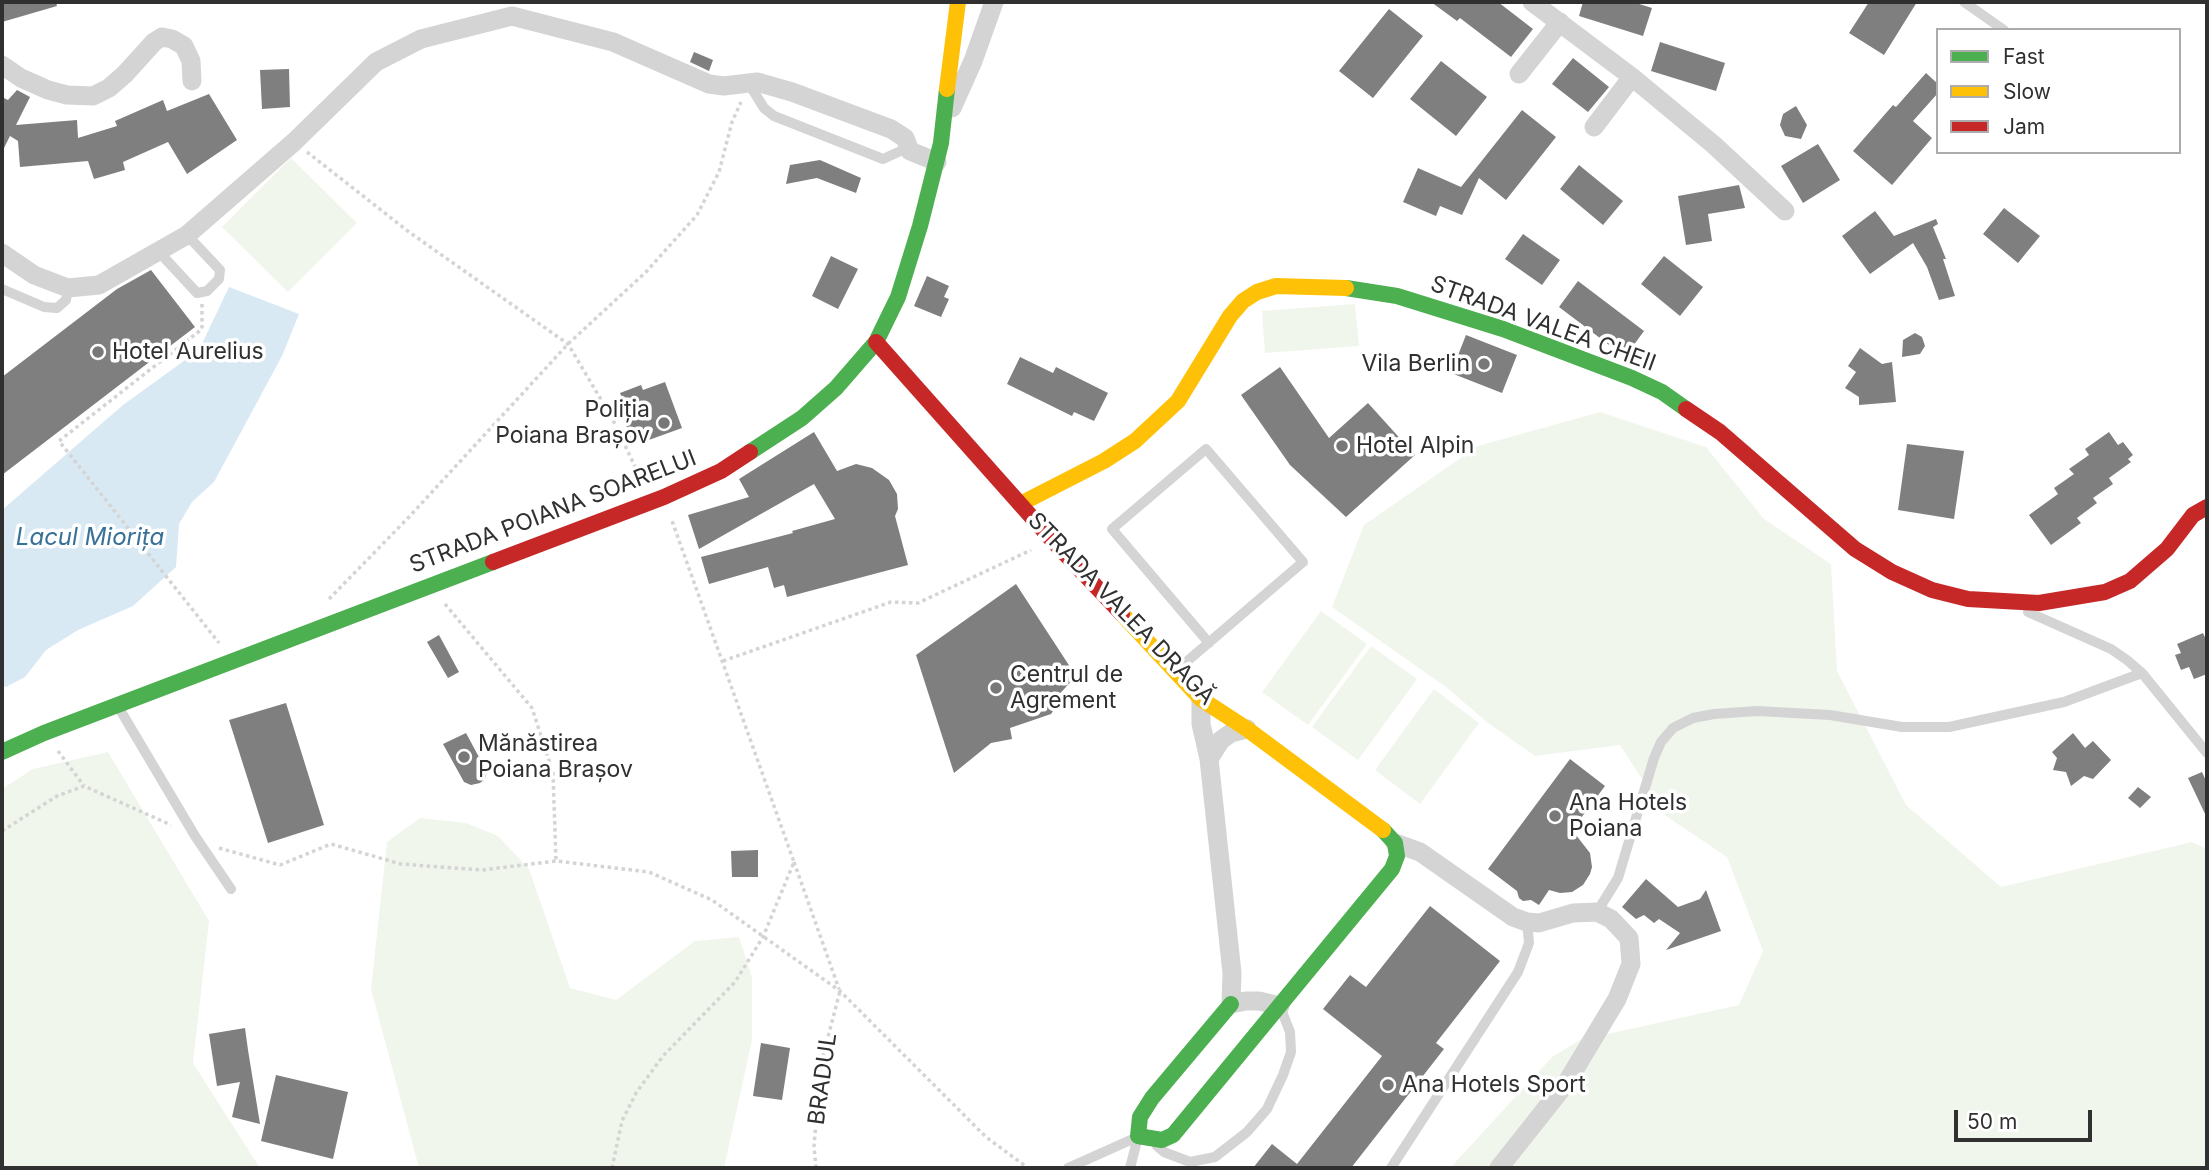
<!DOCTYPE html>
<meta charset="utf-8">
<style>
body{margin:0}
#map{position:relative;width:2209px;height:1170px;overflow:hidden;background:#fff;font-family:Inter,sans-serif}
canvas{display:block}
.frame{position:absolute;inset:0;border:4px solid #303030;pointer-events:none}
.legend{position:absolute;left:1936px;top:28px;width:245px;height:126px;box-sizing:border-box;background:#fff;border:2px solid #acacac;margin:0;padding:9px 12px;list-style:none;font-size:21px;color:#303030}
.legend li{display:flex;align-items:center;gap:14px;height:35px}
.legend b{width:35px;border:2px solid #acacac}
.scale{position:absolute;left:1954px;top:1110px;width:138px;height:32px;box-sizing:border-box;border:4px solid #303030;border-top:0;padding-left:9px;font-size:21px;line-height:24px;white-space:nowrap;color:#303030;-webkit-text-stroke:5px #fff;paint-order:stroke}
</style>
<div id="map">
<canvas width="2209" height="1170"></canvas>
<div class="frame"></div>
<ul class="legend">
<li><b style="height:9px;background:#4caf50"></b>Fast</li>
<li><b style="height:9px;background:#ffc107"></b>Slow</li>
<li><b style="height:9px;background:#c62828"></b>Jam</li>
</ul>
<div class="scale">50 m</div>
</div>
<script>
const c = document.querySelector('canvas').getContext('2d');
c.lineJoin = 'round';
function fill(path, color) { c.fillStyle = color; c.fill(path, 'evenodd'); }
const poly = rows => new Path2D(rows.map(r => 'M' + r).join(''));
function strokePath(path, color, width, dash) { c.strokeStyle = color; c.lineWidth = width; c.lineCap = dash ? 'butt' : 'round'; c.setLineDash(dash || []); c.stroke(path); }
function label(font, color, halo, rows, align = 'center') {
  c.font = font + ' Inter,sans-serif'; c.lineWidth = 7; c.setLineDash([]); c.textBaseline = 'middle'; c.strokeStyle = halo; c.fillStyle = color; for (const [text, x, y, turn = 0] of rows) {
    c.save(); c.translate(x, y); c.rotate((+turn || 0) * Math.PI / 180); c.textAlign = isNaN(turn) ? turn : align; if (halo) c.strokeText(text, 0, 0); c.fillText(text, 0, 0); c.restore();
  }
}
const green = poly([
 [291,158,357,223,288,292,222,227],
 [1355,304,1359,346,1265,353,1262,311],
 [1600,412,1706,447,1764,519,1831,564,1837,671,1906,805,2001,887,2192,842,2207,849,2207,1168,1450,1168,1552,1057,1580,1040,1739,1005,1763,951,1727,857,1666,816,1620,745,1535,756,1488,723,1446,687,1332,607,1364,525,1478,446],
 [1321,611,1367,644,1308,725,1262,692],
 [1371,646,1417,679,1358,760,1312,727],
 [1434,689,1479,723,1420,804,1375,770],
 [108,752,209,921,193,1063,260,1168,2,1168,2,789,33,769],
 [420,818,466,823,498,836,529,869,570,988,616,1000,695,941,739,937,752,977,752,1040,724,1168,419,1168,371,989,387,842]
]);
const water = poly([
 [229,287,299,314,282,356,214,482,192,502,179,524,176,567,133,606,78,630,46,650,25,677,6,687,2,685,2,510,123,405,199,350]
]);
const building = poly([
 [2,2,56,2,57,6,2,22],
 [1431,2,1498,2,1533,29,1511,57,1460,18,1457,21],
 [1583,2,1633,2,1652,8,1643,36,1579,16],
 [1869,2,1917,2,1884,55,1849,33],
 [1389,9,1423,36,1373,98,1339,71],
 [1660,42,1725,63,1716,91,1651,71],
 [694,52,713,60,709,71,690,62],
 [1573,58,1609,87,1588,112,1552,84],
 [1441,61,1487,97,1456,136,1410,99],
 [289,69,290,107,262,109,260,70],
 [1926,73,1938,84,1938,93,1913,121,1932,138,1892,185,1853,151,1893,105,1896,107],
 [17,90,30,97,16,125,77,120,78,138,117,126,115,121,163,100,167,111,209,94,237,140,187,174,168,142,123,162,125,170,94,179,88,161,20,167,18,141,10,136,2,152,2,97,8,100],
 [1796,106,1807,125,1801,139,1785,136,1780,125,1783,114],
 [1522,110,1556,137,1506,200,1479,178,1462,215,1440,206,1436,216,1403,202,1418,168,1461,187],
 [1818,144,1840,180,1803,203,1781,166],
 [820,160,861,178,856,193,817,178,786,184,790,165],
 [1579,165,1623,201,1603,225,1560,189],
 [1739,185,1745,208,1708,214,1712,241,1686,245,1678,196],
 [2004,208,2040,236,2018,263,1983,234],
 [1875,211,1894,236,1936,219,1938,224,1933,227,1946,259,1943,259,1955,296,1939,300,1927,267,1913,243,1870,274,1842,236],
 [1523,234,1560,260,1542,285,1505,259],
 [831,256,858,269,838,309,812,296],
 [1664,256,1703,287,1680,316,1641,284],
 [151,270,195,327,2,475,2,377,117,289],
 [927,276,949,286,944,297,949,299,941,317,914,306],
 [1578,281,1644,331,1625,357,1559,307],
 [1915,333,1922,337,1925,346,1920,354,1902,357,1903,340],
 [1466,335,1517,355,1502,393,1451,373],
 [1860,348,1882,364,1892,362,1896,402,1859,405,1859,397,1845,388,1856,372,1848,366],
 [1020,357,1053,373,1056,367,1108,393,1094,421,1074,412,1072,416,1007,384],
 [1280,367,1329,438,1368,403,1415,455,1346,517,1290,465,1241,395],
 [665,382,682,428,646,441,644,437,632,442,624,419,629,417,620,393,641,385,643,390],
 [814,432,837,471,856,464,872,468,889,480,897,494,898,509,895,516,908,565,787,597,784,585,774,588,768,567,709,584,701,557,793,533,792,531,835,519,814,484,699,549,688,515,749,497,739,479],
 [2109,432,2118,445,2123,442,2133,455,2128,459,2131,462,2109,478,2113,484,2093,498,2097,503,2077,518,2081,523,2051,545,2029,515,2058,494,2054,488,2074,474,2069,469,2089,455,2085,449],
 [1907,444,1964,451,1954,519,1898,510],
 [1016,584,1076,676,1055,699,1058,704,1051,714,1010,728,1012,739,991,743,954,773,916,655],
 [2203,633,2207,642,2207,674,2194,679,2189,667,2181,670,2175,655,2181,653,2177,644],
 [439,635,459,672,448,678,427,642],
 [286,703,324,825,268,843,229,720],
 [466,733,487,772,485,779,480,783,471,785,464,782,443,744],
 [2073,733,2085,748,2093,741,2111,760,2093,779,2084,776,2071,786,2066,772,2053,770,2057,758,2052,752],
 [1570,759,1605,786,1572,830,1590,853,1592,867,1590,874,1583,885,1572,892,1560,893,1549,890,1539,905,1531,900,1523,901,1519,898,1517,891,1488,869],
 [2202,772,2207,783,2207,818,2188,778],
 [2138,787,2151,797,2140,808,2128,798],
 [758,850,758,877,732,877,731,851],
 [1646,879,1678,907,1700,899,1706,890,1721,931,1666,950,1680,933,1659,919,1654,923,1644,915,1636,919,1622,907],
 [1430,906,1500,961,1436,1043,1444,1049,1351,1168,1253,1168,1272,1144,1297,1164,1382,1056,1323,1009,1350,975,1366,987],
 [245,1028,248,1050,260,1124,232,1117,240,1082,217,1086,209,1034],
 [761,1043,790,1048,782,1100,753,1096],
 [276,1075,348,1092,333,1159,261,1141]
]);
const path = poly([
 [307,152,409,232,568,344,612,418,639,475,646,481],
 [202,304,202,329,59,441,219,643],
 [329,599,409,517,568,344,646,272,697,215,719,172,732,122,741,102],
 [445,604,532,708,553,773,556,861],
 [723,661,891,602,918,603,1031,550],
 [58,751,84,786],
 [2,831,57,796,84,786,171,825],
 [219,848,280,865,331,844,401,864,482,870,556,861,649,872,712,900,840,991,986,1137,1028,1168],
 [794,862,839,989],
 [612,1168,622,1121,636,1093,663,1056,735,982,763,937,794,862,671,518],
 [816,1168,814,1146,821,1064,840,991]
]);
const lane = poly([
 [1964,2,2004,30],
 [749,84,764,108,774,116,883,159,905,149],
 [159,252,197,293,207,291,219,279,220,270,187,235],
 [2,289,44,307,57,308,66,300,68,288],
 [2028,612,2111,649,2127,660,2142,673,2207,753],
 [1178,669,1303,562,1206,449,1112,529,1209,643],
 [119,708,195,836,231,889],
 [1597,912,1618,878,1654,758,1661,742,1673,728,1693,718,1714,714,1757,711,1830,715,1902,727,1949,727,2064,702,2142,673],
 [1157,1146,1164,1152,1190,1162,1215,1157,1247,1132,1267,1109,1283,1075,1291,1052,1290,1032,1281,1009],
 [1068,1168,1135,1138],
 [1130,1168,1138,1137],
 [1391,1168,1518,972,1529,943,1527,922]
]);
const street = poly([
 [1532,2,1632,77,1714,145,1785,211],
 [2,65,21,78,48,90,67,95,93,96,109,88,125,74,154,42,162,37,172,39,184,46,191,61,192,81],
 [1519,74,1560,22],
 [952,108,973,61,994,2],
 [1594,127,1632,77],
 [2,253,34,275,68,288,99,285,187,235,294,142,376,62,421,39,512,16,613,42,709,84,724,86,757,82,792,92,891,129,905,138,910,151,937,162],
 [1201,699,1201,724,1209,759,1232,973,1231,1004,1246,1001,1259,1001,1280,1006],
 [1209,759,1221,740,1231,733,1247,729],
 [1395,843,1420,852,1513,917,1527,922,1539,923,1573,913,1597,912,1611,919,1629,938,1631,964,1617,999,1567,1082,1499,1168]
]);
const fast = poly([
 [1346,288,1397,296,1503,329,1632,378,1662,392,1686,409],
 [750,452,802,418,836,388,876,342,898,297,920,226,941,143,947,89],
 [2,752,44,733,493,562],
 [1231,1004,1152,1098,1140,1117,1138,1136,1162,1140,1173,1135,1392,869,1397,856,1395,843,1383,830]
]);
const slow = poly([
 [947,89,958,2],
 [1020,504,1104,461,1135,441,1178,401,1230,316,1243,301,1257,292,1276,286,1346,288],
 [1122,614,1201,699,1247,729,1383,830]
]);
const jam = poly([
 [876,342,1052,540,1122,614],
 [1686,409,1720,432,1855,549,1892,572,1932,590,1968,599,2039,603,2105,592,2130,581,2167,549,2193,515,2207,507],
 [493,562,664,497,721,471,750,452]
]);
const markers = [
 [98,352,7,"#787878"],
 [1484,364,7,"#787878"],
 [664,423,7,"#787878"],
 [1342,446,7,"#787878"],
 [996,688,7,"#787878"],
 [464,757,7,"#787878"],
 [1555,816,7,"#787878"],
 [1388,1085,7,"#787878"]
];
const streetNames = [
 ["STRADA VALEA CHEII",1543,324,20],
 ["STRADA POIANA SOARELUI",553,512,-21],
 ["STRADA VALEA DRAGĂ",1121,609,46],
 ["BRADUL",823,1079,-82]
];
const poiNames = [
 ["Hotel Aurelius",112,352],
 ["Vila Berlin",1470,364,"right"],
 ["Poliția",650,410,"right"],
 ["Poiana Brașov",650,436,"right"],
 ["Hotel Alpin",1356,446],
 ["Centrul de",1010,675],
 ["Agrement",1010,701],
 ["Mănăstirea",478,744],
 ["Poiana Brașov",478,770],
 ["Ana Hotels",1569,803],
 ["Poiana",1569,829],
 ["Ana Hotels Sport",1402,1085]
];
const waterNames = [
 ["Lacul Miorița",90,538]
];
fill(green, '#f1f6ec');
fill(water, '#d8e9f4');
fill(building, '#7f7f7f');
strokePath(path, '#d4d4d4', 3.5, [3.5, 3.5]);
strokePath(lane, '#d4d4d4', 10);
strokePath(street, '#d4d4d4', 19);
strokePath(fast, '#4caf50', 16);
strokePath(slow, '#ffc107', 16);
strokePath(jam, '#c62828', 16);
for (const [x, y, r, color] of markers) { const dot = new Path2D(); dot.arc(x, y, r, 0, 2 * Math.PI); c.fillStyle = color; c.fill(dot); strokePath(dot, '#fff', 2.5); }
label('23px', '#303030', '#fff', streetNames);
label('23px', '#303030', '#fff', poiNames, 'left');
label('italic 24px', '#377198', '#fff', waterNames);
</script>
